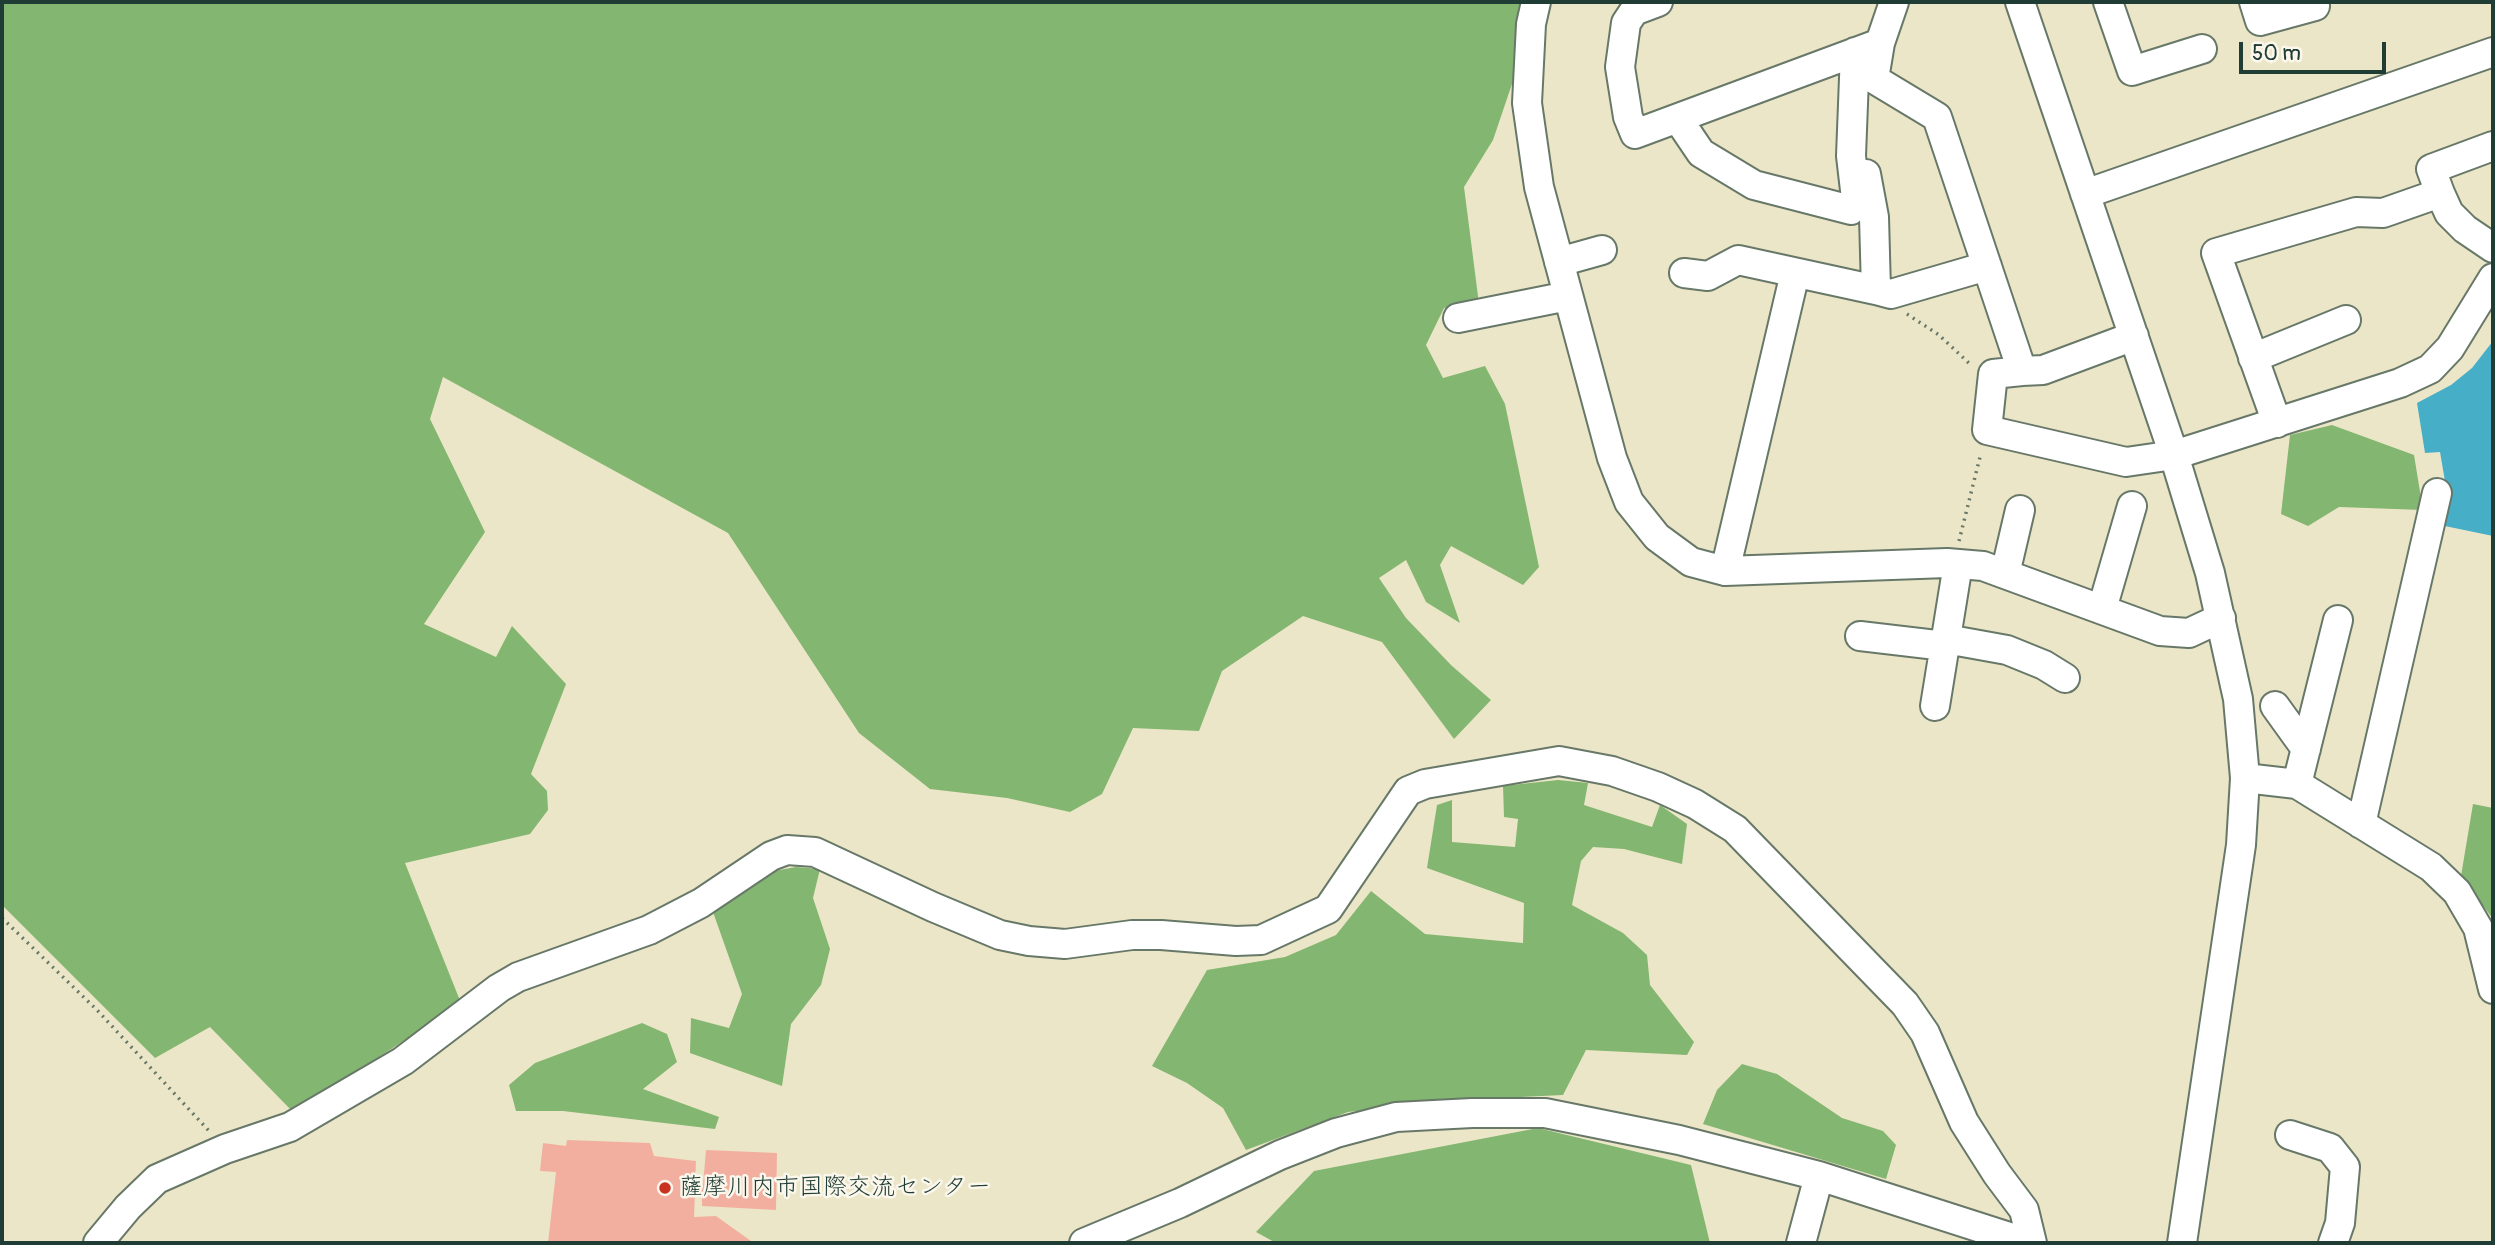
<!DOCTYPE html>
<meta charset="utf-8">
<style>
body{margin:0}
#map{position:relative;width:2495px;height:1245px;overflow:hidden;background:#ece6c8;font-family:Pangolin,sans-serif}
canvas{display:block}
.frame{position:absolute;inset:0;border:4px solid #1f3d34;pointer-events:none}
.scale{position:absolute;left:2239px;top:42px;width:147px;height:32px;box-sizing:border-box;border:4px solid #1f3d34;border-top:0;padding-left:9px;font-size:21px;line-height:24px;white-space:nowrap;color:#1f3d34;-webkit-text-stroke:5px #fbf7ec;paint-order:stroke}
</style>
<div id="map">
<canvas width="2495" height="1245"></canvas>
<div class="frame"></div>
<div class="scale">50 m</div>
</div>
<script>
const c = document.querySelector('canvas').getContext('2d');
c.lineJoin = 'round';
function fill(path, color) { c.fillStyle = color; c.fill(path, 'evenodd'); }
const poly = rows => new Path2D(rows.map(r => 'M' + r).join(''));
function strokePath(path, color, width, dash) { c.strokeStyle = color; c.lineWidth = width; c.lineCap = dash ? 'butt' : 'round'; c.setLineDash(dash || []); c.stroke(path); }
function label(font, color, halo, rows, align = 'center') {
  c.font = font + ' Pangolin,"Klee One",sans-serif'; c.lineWidth = 5; c.setLineDash([]); c.textBaseline = 'middle'; c.strokeStyle = halo; c.fillStyle = color; for (const [text, x, y, turn = 0] of rows) {
    c.save(); c.translate(x, y); c.rotate((+turn || 0) * Math.PI / 180); c.textAlign = isNaN(turn) ? turn : align; if (halo) c.strokeText(text, 0, 0); c.fillText(text, 0, 0); c.restore();
  }
}
const forest = poly([
 [2,2,1525,2,1514,78,1493,140,1464,187,1479,304,1444,308,1426,345,1443,378,1485,366,1505,404,1539,567,1523,585,1451,546,1440,565,1460,623,1426,602,1406,560,1379,578,1406,618,1451,665,1491,700,1454,739,1382,642,1303,616,1222,671,1199,731,1133,728,1102,794,1070,812,1007,798,930,789,859,733,728,533,443,377,430,419,485,532,424,624,496,657,512,626,566,684,531,774,547,791,548,810,530,834,405,863,461,1003,294,1113,210,1027,155,1058,2,905],
 [2332,425,2414,455,2423,510,2339,507,2308,526,2281,514,2290,435],
 [1558,780,1588,783,1584,805,1652,827,1660,805,1687,824,1682,864,1624,849,1593,847,1581,861,1572,905,1623,933,1647,955,1650,985,1694,1042,1687,1055,1586,1050,1563,1095,1456,1100,1348,1112,1246,1150,1223,1108,1187,1083,1152,1066,1207,970,1285,957,1336,935,1371,891,1425,934,1523,943,1524,903,1427,868,1437,805,1452,800,1452,842,1515,847,1518,819,1504,817,1503,786],
 [2473,804,2493,808,2493,919,2461,876],
 [796,867,820,869,813,898,830,949,821,985,791,1024,782,1086,690,1053,691,1018,729,1028,742,994,713,912,724,900,774,871],
 [642,1023,667,1034,677,1062,643,1089,719,1117,715,1129,563,1111,516,1111,509,1085,535,1063],
 [1742,1064,1777,1074,1842,1118,1883,1131,1896,1145,1886,1179,1703,1124,1717,1090],
 [1538,1128,1691,1165,1710,1243,1276,1243,1256,1232,1314,1171]
]);
const water = poly([
 [2493,341,2493,536,2440,525,2447,493,2440,452,2425,453,2417,403,2451,385,2472,368]
]);
const building = poly([
 [567,1140,650,1143,654,1156,696,1161,695,1185,703,1185,706,1150,777,1153,776,1210,702,1206,702,1192,695,1192,694,1217,716,1216,751,1241,749,1243,548,1243,556,1172,540,1171,543,1143,566,1146]
]);
const path = poly([
 [1907,314,1939,335,1972,366],
 [1959,541,1981,453],
 [2,918,97,1010,210,1132]
]);
const minor = poly([
 [1536,2,1531,24,1527,103,1539,187,1612,458,1629,502,1657,537,1691,562,1725,571,1947,563,1983,566,2160,631,2189,633,2221,618],
 [1658,2,1634,11,1626,23,1620,67,1628,117,1635,134,1880,43,1894,2],
 [2020,2,2174,455,2210,573,2238,699,2245,778,2241,845,2182,1243],
 [2108,2,2132,71,2202,49],
 [2254,2,2260,21,2315,6],
 [1880,43,1874,79,1937,117,2022,371,2043,370,2134,336],
 [1678,119,1701,153,1754,185,1851,210,1856,199,1851,156,1855,52],
 [1866,174,1874,217,1876,290,1891,294,1987,266],
 [2440,193,2449,213,2465,229,2493,248],
 [2085,194,2493,52],
 [1559,262,1602,250],
 [1684,273,1708,276,1738,260,1876,290],
 [1458,318,1568,296],
 [2253,358,2346,320],
 [2022,371,1993,374,1987,430,2126,462,2174,455,2400,383,2430,369,2450,348,2493,278],
 [2277,423,2216,253,2356,212,2383,213,2440,193,2431,169,2493,146],
 [1725,571,1795,273],
 [2005,574,2020,510],
 [2102,609,2132,506],
 [1860,636,1945,646],
 [1946,639,2007,650,2044,665,2065,678],
 [1935,706,1958,564],
 [2275,706,2306,749],
 [2245,778,2297,784,2431,867,2457,892,2478,928,2493,989],
 [2297,784,2338,620],
 [2361,824,2437,493],
 [2290,1135,2330,1148,2345,1167,2340,1223,2333,1243],
 [98,1243,128,1207,157,1179,225,1149,290,1127,403,1061,499,988,518,977,649,930,701,903,771,856,787,850,815,852,933,907,1000,935,1029,941,1065,944,1132,935,1161,935,1236,941,1261,940,1328,909,1408,791,1425,784,1559,761,1612,771,1658,787,1695,804,1735,829,1905,1004,1925,1033,1964,1122,1997,1174,2024,1210,2032,1243],
 [1084,1243,1180,1203,1280,1155,1336,1133,1396,1117,1472,1113,1545,1113,1679,1140,1819,1176,2028,1243],
 [1801,1243,1819,1176]
]);
const markers = [
 [665,1188,7,"#c8321e"]
];
const poiNames = [
 ["薩摩川内市国際交流センター",679,1188]
];
fill(forest, '#83b670');
fill(water, '#47aec7');
fill(building, '#f2af9f');
strokePath(minor, '#677868', 32);
strokePath(path, '#677868', 3.5, [2, 5]);
strokePath(minor, '#fff', 28);
for (const [x, y, r, color] of markers) { const dot = new Path2D(); dot.arc(x, y, r, 0, 2 * Math.PI); c.fillStyle = color; c.fill(dot); strokePath(dot, '#fbf7ec', 2.5); }
label('24px', '#1f3d34', '#fbf7ec', poiNames, 'left');
</script>
